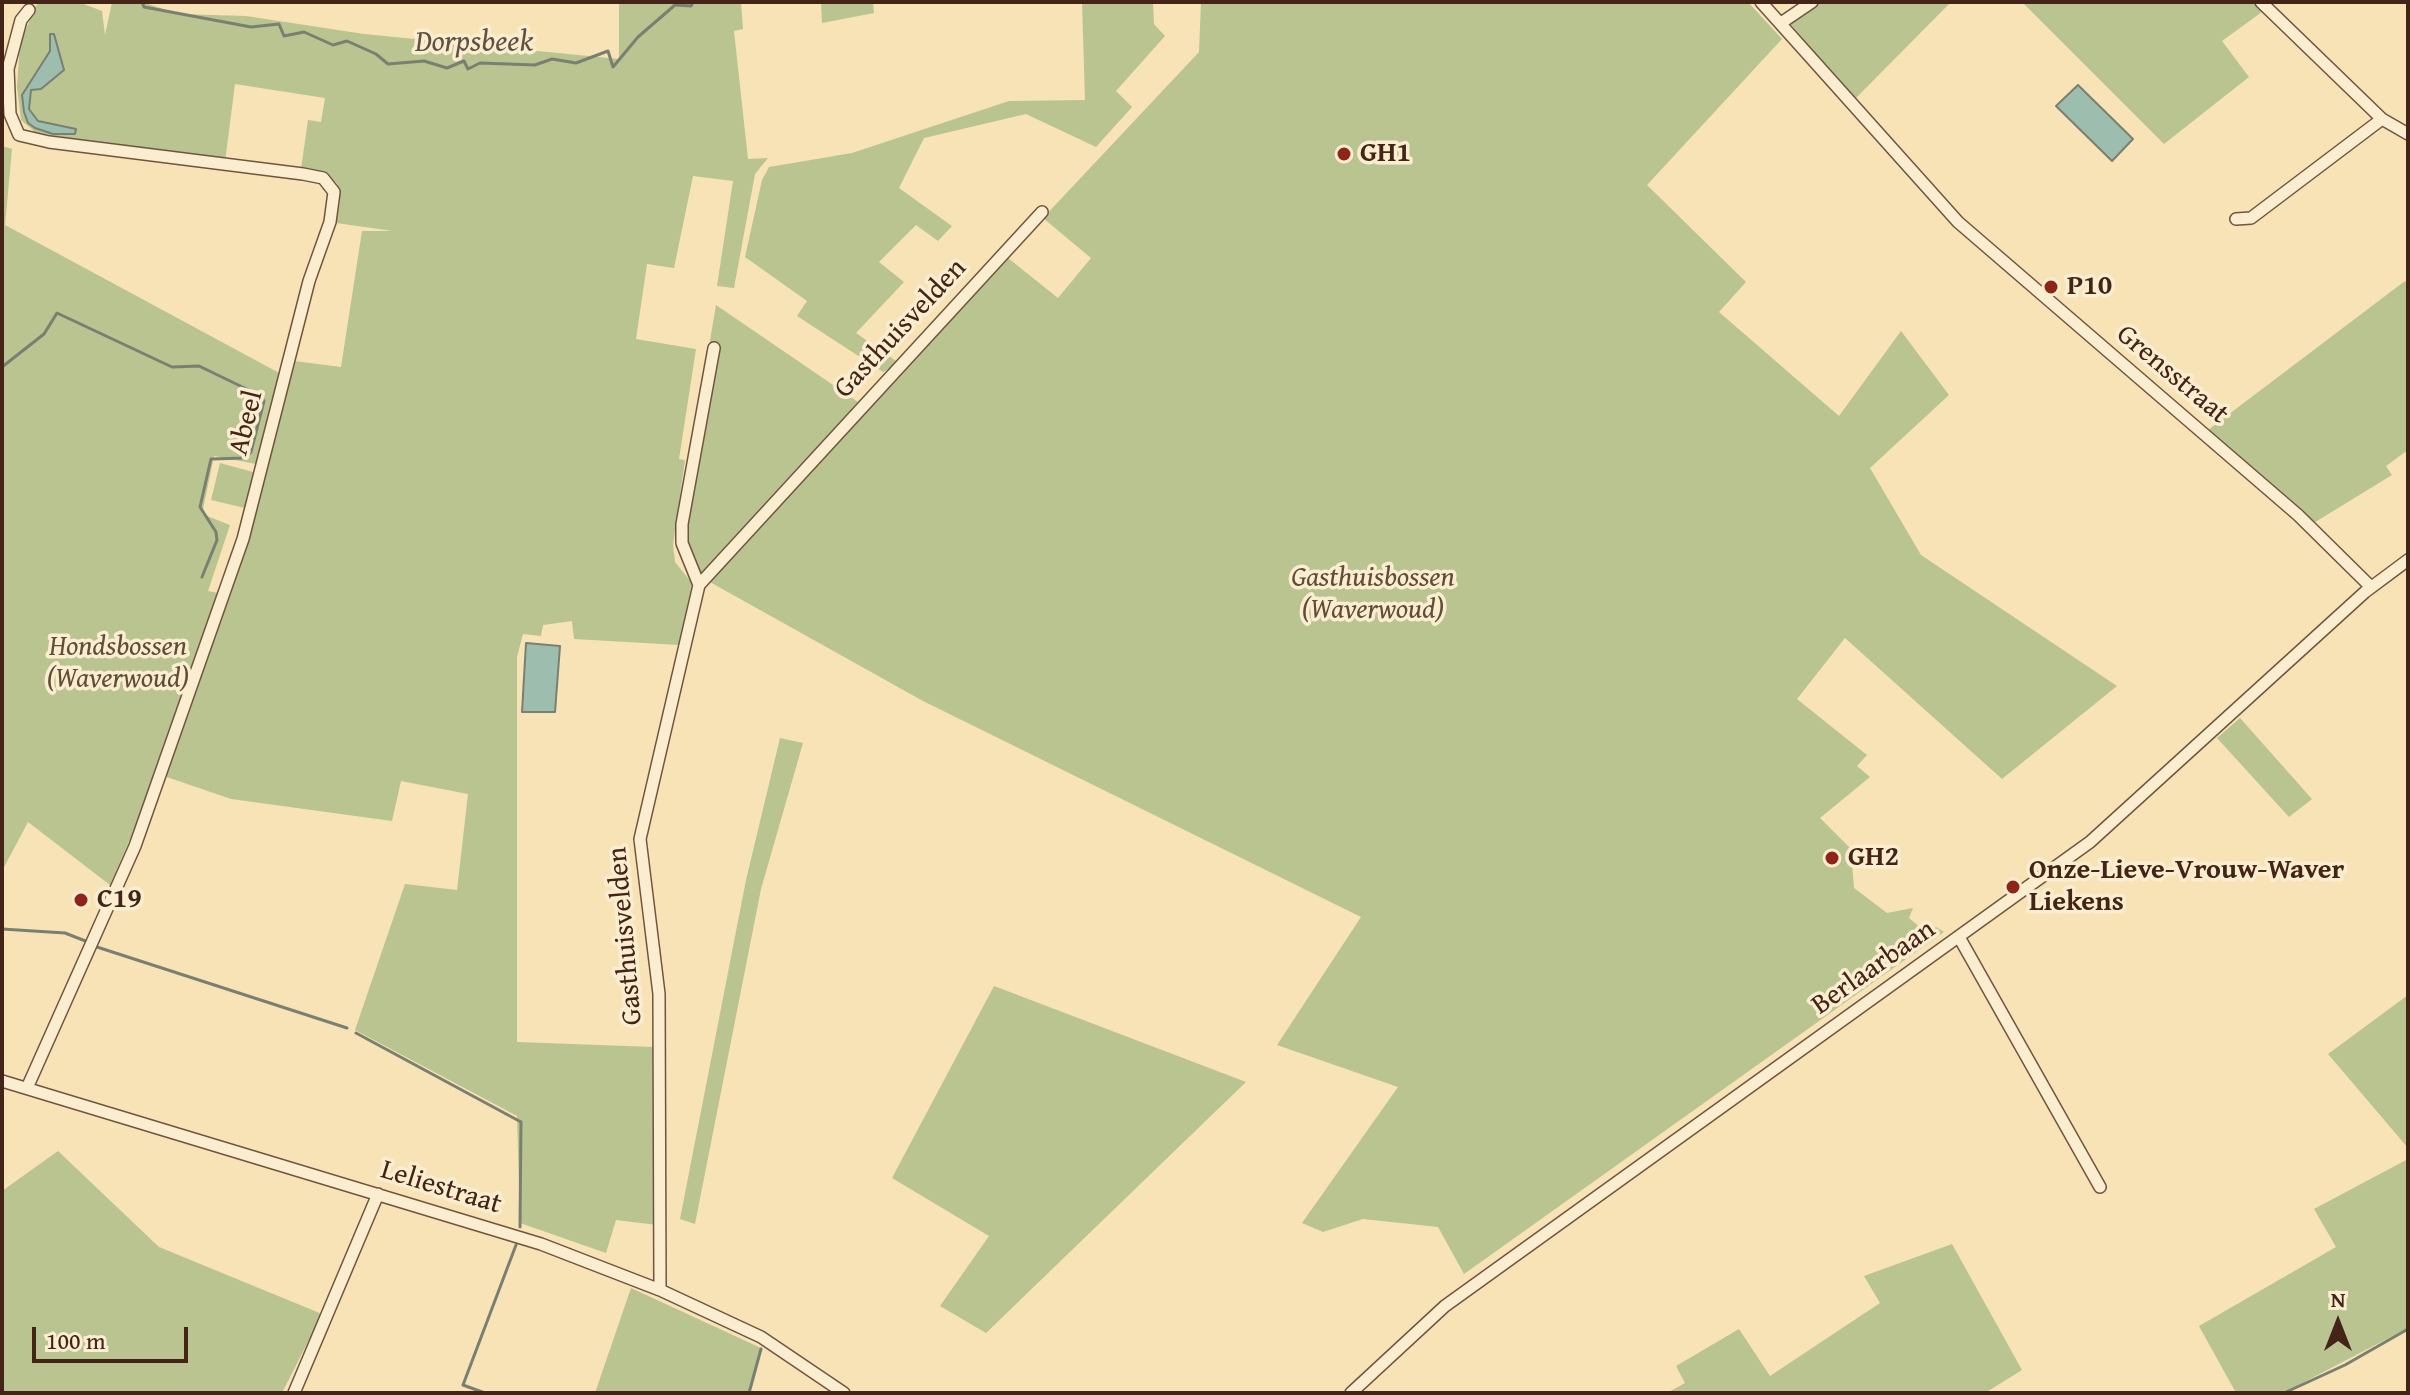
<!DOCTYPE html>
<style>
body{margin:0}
#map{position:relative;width:2410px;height:1395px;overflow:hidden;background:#f7e3b6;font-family:"Gentium Book Plus",serif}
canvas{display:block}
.frame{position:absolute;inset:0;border:4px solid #442417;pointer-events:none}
.north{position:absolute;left:2298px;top:1283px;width:80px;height:80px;-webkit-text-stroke:6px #faedd0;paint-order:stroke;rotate:0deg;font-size:22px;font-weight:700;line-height:32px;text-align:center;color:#442417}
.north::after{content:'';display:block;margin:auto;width:28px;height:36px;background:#442417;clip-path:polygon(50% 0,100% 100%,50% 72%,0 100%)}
.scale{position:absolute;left:32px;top:1327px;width:156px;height:36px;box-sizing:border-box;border:4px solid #442417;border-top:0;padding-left:10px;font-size:24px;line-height:28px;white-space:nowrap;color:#442417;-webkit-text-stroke:6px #faedd0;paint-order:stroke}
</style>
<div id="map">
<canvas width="2410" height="1395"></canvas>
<div class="frame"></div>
<div class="north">N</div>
<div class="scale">100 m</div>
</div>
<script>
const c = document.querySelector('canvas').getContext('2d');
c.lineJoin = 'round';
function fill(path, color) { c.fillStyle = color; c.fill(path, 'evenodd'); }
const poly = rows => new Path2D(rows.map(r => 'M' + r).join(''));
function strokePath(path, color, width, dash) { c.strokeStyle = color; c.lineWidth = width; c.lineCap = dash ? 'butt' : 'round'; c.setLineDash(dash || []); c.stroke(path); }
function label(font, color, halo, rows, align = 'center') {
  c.font = font + ' "Gentium Book Plus",serif'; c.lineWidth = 7; c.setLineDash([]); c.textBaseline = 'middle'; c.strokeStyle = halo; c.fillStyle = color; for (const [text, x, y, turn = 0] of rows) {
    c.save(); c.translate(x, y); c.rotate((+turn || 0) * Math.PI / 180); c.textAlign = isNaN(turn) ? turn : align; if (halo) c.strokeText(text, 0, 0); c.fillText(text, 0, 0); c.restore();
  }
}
const green = poly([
 [38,2,84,4,102,11,105,35,112,2,142,2,179,14,246,16,364,34,619,59,619,2,741,2,743,29,734,31,748,159,768,158,755,174,734,288,717,286,733,181,693,176,674,268,647,264,636,339,696,349,679,459,685,460,673,545,675,562,692,583,679,645,574,639,572,621,543,625,541,636,523,634,517,657,517,1042,654,1047,657,1225,616,1220,606,1253,520,1223,517,1116,355,1030,405,884,457,890,468,794,401,781,392,821,231,799,158,774,110,885,28,822,2,871,2,146,12,149,5,225,283,375,256,464,214,456,202,514,230,525,208,591,228,595,256,511,294,361,341,367,362,231,393,231,336,223,340,200,337,184,325,173,301,169,308,120,321,122,325,98,235,84,225,162,36,133,21,120,17,87,20,42],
 [821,2,873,2,874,13,822,23],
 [1082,2,1153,2,1154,24,1165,36,1116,91,1132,107,1096,147,1026,114,924,138,899,188,952,226,938,241,916,225,879,262,904,282,856,333,899,363,883,372,797,316,807,301,745,257,762,180,769,167,852,153,1009,101,1085,100],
 [1201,2,1748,2,1782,39,1647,185,1746,282,1719,312,1839,416,1901,331,1949,395,1870,468,1921,555,2117,686,2002,779,1845,638,1797,699,1867,755,1857,766,1870,777,1820,818,1851,849,1854,888,1887,913,1913,908,1909,918,1927,933,1936,927,1944,932,1464,1274,1438,1227,1363,1219,1323,1232,1302,1223,1398,1087,1277,1045,1361,917,923,701,708,581,1008,258,1058,298,1091,258,1043,218,1199,52],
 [1820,2,1951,2,1854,100,1789,22],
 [2022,2,2259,2,2266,9,2222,41,2249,77,2164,144],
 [2405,281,2408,286,2408,450,2386,466,2392,475,2312,524,2204,433],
 [716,305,858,402,700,574,683,553,693,497,693,442],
 [220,463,253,472,245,508,211,500],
 [2240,718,2312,799,2289,817,2217,738],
 [780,738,803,743,761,889,695,1224,680,1219,746,880],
 [994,986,1246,1082,986,1333,940,1306,989,1236,892,1178],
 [2408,995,2408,1148,2328,1054],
 [58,1151,159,1247,322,1314,282,1393,2,1393,2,1191],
 [2408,1159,2408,1328,2283,1393,2236,1393,2199,1326,2336,1247,2314,1209],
 [1952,1244,2022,1370,1985,1393,1667,1393,1685,1383,1676,1366,1739,1329,1770,1376,1880,1303,1864,1276],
 [631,1288,761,1348,748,1393,595,1393]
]);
const water = poly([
 [50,34,54,34,64,70,41,89,31,90,29,109,38,121,76,129,75,134,53,134,35,128,28,123,24,112,22,95,50,51,50,34],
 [2078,85,2133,139,2112,161,2056,106,2078,85],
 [526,643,560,646,555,712,522,712,526,643]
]);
const stream = poly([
 [142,2,144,7,251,27,279,24,284,36,304,32,333,45,347,41,376,54,388,64,424,61,447,68,464,61,468,69,480,63,535,65,552,59,576,63,608,51,613,67,638,37,675,5,691,6,693,2],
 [2,367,44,334,57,313,172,367,199,366,259,395,264,401,251,452,244,458,211,459,200,507,216,532,217,540,202,577],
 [2,929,65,933,88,942],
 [97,947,347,1028],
 [356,1033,521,1122,520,1227],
 [485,1393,463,1385,516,1245],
 [749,1393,761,1349],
 [2284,1393,2345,1365,2408,1329]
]);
const minor = poly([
 [1761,2,1958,222,2298,515,2371,587],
 [2261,2,2382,119,2408,134],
 [1781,23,1812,2],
 [2236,219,2251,218,2382,119],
 [699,585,682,543,682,524,714,348],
 [1959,937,2100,1187],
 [2,1081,541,1244,660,1290,761,1337,844,1393],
 [27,1088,135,846,243,539,309,281,330,222,334,192,323,178,303,174,49,142,19,135,10,114,8,69,21,20,29,10],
 [660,1290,659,994,640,839,699,585,1042,212],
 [294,1393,378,1194],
 [1351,1393,1445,1306,2090,842,2365,592,2408,560]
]);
const markers = [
 [1344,154,8,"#8f2418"],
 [2051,287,8,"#8f2418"],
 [1832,858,8,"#8f2418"],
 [2013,887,8,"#8f2418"],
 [81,900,8,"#8f2418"]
];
const poiNames = [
 ["GH1",1360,154],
 ["P10",2067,287],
 ["GH2",1848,858],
 ["Onze-Lieve-Vrouw-Waver",2029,871],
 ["Liekens",2029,903],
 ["C19",97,900]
];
const streetNames = [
 ["Gasthuisvelden",901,329,-47],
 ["Grensstraat",2172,375,40],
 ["Abeel",247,423,-76],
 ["Gasthuisvelden",626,936,-95],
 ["Berlaarbaan",1874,968,-35],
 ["Leliestraat",441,1188,17]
];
const parkNames = [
 ["Gasthuisbossen",1373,579],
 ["(Waverwoud)",1373,611],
 ["Hondsbossen",118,648],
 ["(Waverwoud)",118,680]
];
const waterNames = [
 ["Dorpsbeek",474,43]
];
fill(green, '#b9c491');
fill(water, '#9dbeae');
strokePath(water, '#798072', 2);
strokePath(stream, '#798072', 3);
strokePath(minor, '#71543f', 14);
strokePath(minor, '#faedd0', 11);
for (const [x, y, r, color] of markers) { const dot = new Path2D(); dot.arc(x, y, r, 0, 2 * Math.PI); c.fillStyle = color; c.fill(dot); strokePath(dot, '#faedd0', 3); }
label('bold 28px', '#442417', '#faedd0', poiNames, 'left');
label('28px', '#442417', '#faedd0', streetNames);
label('italic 28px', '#614c36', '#faedd0', parkNames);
label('italic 30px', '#5f5244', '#faedd0', waterNames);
</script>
